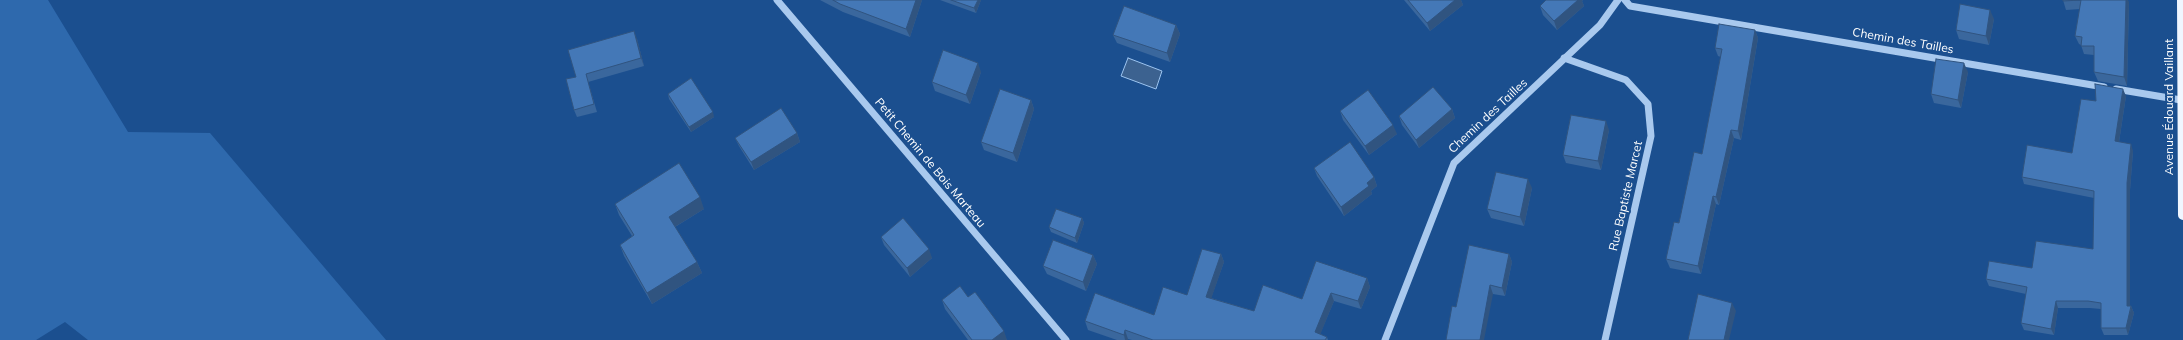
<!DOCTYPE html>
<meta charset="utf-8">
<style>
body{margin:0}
canvas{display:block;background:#1b4f8f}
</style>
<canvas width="2183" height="340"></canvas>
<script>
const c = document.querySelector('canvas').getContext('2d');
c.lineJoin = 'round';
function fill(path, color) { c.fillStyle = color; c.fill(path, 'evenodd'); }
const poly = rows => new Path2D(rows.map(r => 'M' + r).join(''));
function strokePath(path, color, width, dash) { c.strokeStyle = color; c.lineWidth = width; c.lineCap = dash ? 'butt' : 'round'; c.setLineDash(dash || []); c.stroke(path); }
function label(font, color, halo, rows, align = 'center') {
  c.font = font + ' Mulish,sans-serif'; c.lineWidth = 4; c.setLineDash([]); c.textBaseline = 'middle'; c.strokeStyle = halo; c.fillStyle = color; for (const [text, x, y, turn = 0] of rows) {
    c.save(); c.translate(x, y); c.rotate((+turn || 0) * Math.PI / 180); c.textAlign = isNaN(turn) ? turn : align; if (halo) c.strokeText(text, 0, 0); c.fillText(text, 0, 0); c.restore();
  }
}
const green = poly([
 [0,0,48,0,128,132,210,133,386,340,88,340,65,322,36,340,0,340]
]);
const water = poly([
 [1128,58,1162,71,1156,89,1121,76,1128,58]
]);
const minor = poly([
 [777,0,1066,340],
 [1625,0,1630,6,2104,87],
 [1564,58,1626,80,1648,104,1651,136,1605,340],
 [2116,89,2181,100],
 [1385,340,1454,163,1600,25,1618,0]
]);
const major = poly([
 [2182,0,2183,215]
]);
const wall = poly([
 [820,0,922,0,910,37,843,12],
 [940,0,981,0,976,13],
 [1404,0,1461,0,1463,5,1430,31],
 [1546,0,1583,0,1582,1,1584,6,1557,30,1543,15,1540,6],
 [2063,0,2129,2,2127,86,2098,81,2094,72,2094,55,2084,54,2081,45,2079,44,2075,36,2080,9,2066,10],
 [1994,19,1989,45,1959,39,1956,30],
 [1176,25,1180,34,1170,62,1117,43,1113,35],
 [1755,30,1758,38,1741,140,1734,138,1719,205,1716,204,1701,274,1670,268,1666,259,1702,154,1721,57,1718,56,1715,48],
 [637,39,644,66,588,82,597,112,577,117,574,110,576,77],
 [981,72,970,104,935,91,932,82],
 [1968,72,1961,108,1934,103,1931,94],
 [668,94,714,117,691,132,669,99],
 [2126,96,2119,142,2133,151,2130,190,2130,306,2131,306,2134,313,2128,335,2104,335,2101,328,2101,309,2090,308,2058,308,2054,335,2024,330,2021,323,2026,294,1989,286,1986,279,2032,268,2093,249,2094,198,2024,184,2022,177,2072,153,2096,101],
 [1031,100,1034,109,1017,162,984,150,981,142],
 [1452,109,1455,118,1419,148,1402,125,1399,116],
 [1340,111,1397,134,1369,155,1343,120],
 [1609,130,1601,170,1566,163,1563,155],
 [797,133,800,142,754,170,739,146,735,138],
 [1314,168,1374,177,1377,186,1371,191,1372,194,1344,216,1317,176],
 [1532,188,1524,226,1491,218,1487,209],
 [615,204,704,209,675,227,697,262,702,273,652,304,624,256,620,245,632,236,619,215],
 [1082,218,1084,223,1077,243,1051,232,1049,227],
 [881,237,932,258,910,277,884,245],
 [1221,254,1224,262,1211,298,1254,311,1302,299,1367,278,1370,287,1361,309,1334,301,1320,334,1327,337,1328,340,1132,340,1128,339,1128,340,1117,340,1088,330,1085,321,1154,315,1187,295],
 [1509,254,1512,262,1505,296,1493,294,1456,307],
 [1093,255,1097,264,1086,291,1047,274,1043,266],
 [968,297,1007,340,968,340,945,309,942,300]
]);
const shadedWall = poly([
 [916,0,922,0,910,37,906,29],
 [978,0,981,0,976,13,974,8],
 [1455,0,1461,0,1463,5,1430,31,1427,23],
 [1578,0,1583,0,1582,1,1584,6,1557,30,1554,21],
 [2126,0,2128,0,2129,2,2127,86,2124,77],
 [1990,10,1994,19,1989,45,1986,36],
 [1176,25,1180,34,1170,62,1167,53],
 [1755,30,1758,38,1741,140,1738,131],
 [634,31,637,39,644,66,641,58],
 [978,63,981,72,970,104,966,95],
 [1964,63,1968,72,1961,108,1958,100],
 [2123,89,2126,96,2118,148,2115,141],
 [1031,100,1034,109,1017,162,1013,153],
 [1452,109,1455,118,1419,148,1416,140],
 [713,112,714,117,691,132,689,127],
 [1606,121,1609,130,1601,170,1598,161],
 [1393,125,1397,134,1369,155,1365,146],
 [1731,130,1734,138,1719,205,1716,197],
 [797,133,800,142,754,170,751,162],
 [2131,144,2133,151,2130,190,2130,313,2131,306,2134,313,2128,335,2126,328,2127,183],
 [1374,177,1377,186,1371,191,1372,194,1344,216,1341,207,1367,183],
 [1528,179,1532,188,1524,226,1520,217],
 [1713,196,1716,204,1701,274,1698,266],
 [700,197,704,209,673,228,669,217],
 [1082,218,1084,223,1077,243,1075,238],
 [929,249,932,258,910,277,907,268],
 [1221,254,1224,262,1209,305,1206,297],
 [1509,254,1512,262,1505,296,1502,288],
 [1093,255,1097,264,1086,291,1083,282],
 [697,262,702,273,652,304,647,293],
 [1367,278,1370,287,1361,309,1358,301],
 [1490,285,1493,294,1484,340,1480,340],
 [1331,293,1334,301,1318,340,1315,332],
 [2056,301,2058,308,2054,335,2051,329],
 [1732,303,1736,311,1729,340,1724,340],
 [1125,330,1128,339,1128,340,1125,340,1124,335],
 [1004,331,1007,340,992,340]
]);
const building = poly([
 [833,0,916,0,906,29,840,4,833,0],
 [951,0,978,0,974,8,951,0],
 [1408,0,1455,0,1427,23,1408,0],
 [1546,0,1578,0,1554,21,1540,6,1546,0],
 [2063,0,2126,0,2124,77,2094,72,2094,46,2081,46,2082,37,2075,36,2081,0,2063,1,2063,0],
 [1960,4,1990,10,1986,36,1956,30,1960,4],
 [1124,6,1176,25,1167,53,1113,35,1124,6],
 [1719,24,1755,30,1738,131,1731,130,1716,197,1713,196,1698,266,1666,259,1674,222,1679,223,1694,152,1702,154,1722,49,1715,48,1719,24],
 [634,31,641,58,586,74,594,104,574,110,566,79,576,77,568,50,634,31],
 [943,50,978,63,966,95,932,82,943,50],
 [1936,59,1964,63,1958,100,1931,94,1936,59],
 [691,78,713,112,689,127,668,94,691,78],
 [2095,84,2123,89,2115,141,2131,144,2127,183,2127,306,2131,306,2126,328,2101,328,2101,303,2088,301,2056,301,2051,329,2021,323,2027,287,1986,279,1989,261,2032,268,2036,241,2093,249,2094,191,2022,177,2027,145,2072,153,2081,99,2096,101,2095,84],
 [1433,87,1452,109,1416,140,1399,116,1433,87],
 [1000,89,1031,100,1013,153,981,142,1000,89],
 [1368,90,1393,125,1365,146,1340,111,1368,90],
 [781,108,797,133,751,162,735,138,781,108],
 [1571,115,1606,121,1598,161,1563,155,1571,115],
 [1350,142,1374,177,1367,183,1369,186,1341,207,1314,168,1350,142],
 [679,163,700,197,669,217,697,262,647,293,620,245,634,235,615,204,679,163],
 [1496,172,1528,179,1520,217,1487,209,1496,172],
 [1056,209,1082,218,1075,238,1049,227,1056,209],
 [903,218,929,249,907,268,881,237,903,218],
 [1053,240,1093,255,1083,282,1043,266,1053,240],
 [1469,245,1509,254,1502,288,1490,285,1480,340,1446,340,1452,306,1456,307,1469,245],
 [1202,249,1221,254,1206,297,1254,311,1263,285,1302,299,1316,261,1367,278,1358,301,1331,293,1315,332,1327,337,1325,340,1153,340,1125,330,1124,335,1085,321,1095,293,1154,315,1163,287,1187,295,1202,249],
 [960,286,968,297,975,292,1004,331,992,340,972,340,942,300,960,286],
 [1698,294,1732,303,1724,340,1688,340,1698,294]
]);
const streetNames = [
 ["Chemin des Tailles",1903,41,10],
 ["Avenue Édouard Vaillant",2169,107,-90],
 ["Chemin des Tailles",1488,116,-43],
 ["Petit Chemin de Bois Marteau",930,163,50],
 ["Rue Baptiste Marcet",1626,196,-77]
];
fill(green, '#2e69ad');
fill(water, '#3c6290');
strokePath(water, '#9cc4f0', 1);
strokePath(minor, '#a9c9ee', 7);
strokePath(major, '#f0f6ff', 10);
fill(wall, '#3a679d');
fill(shadedWall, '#305480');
fill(building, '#4478b7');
strokePath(building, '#305480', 1);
label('12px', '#fff', '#1b4f8f', streetNames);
</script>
